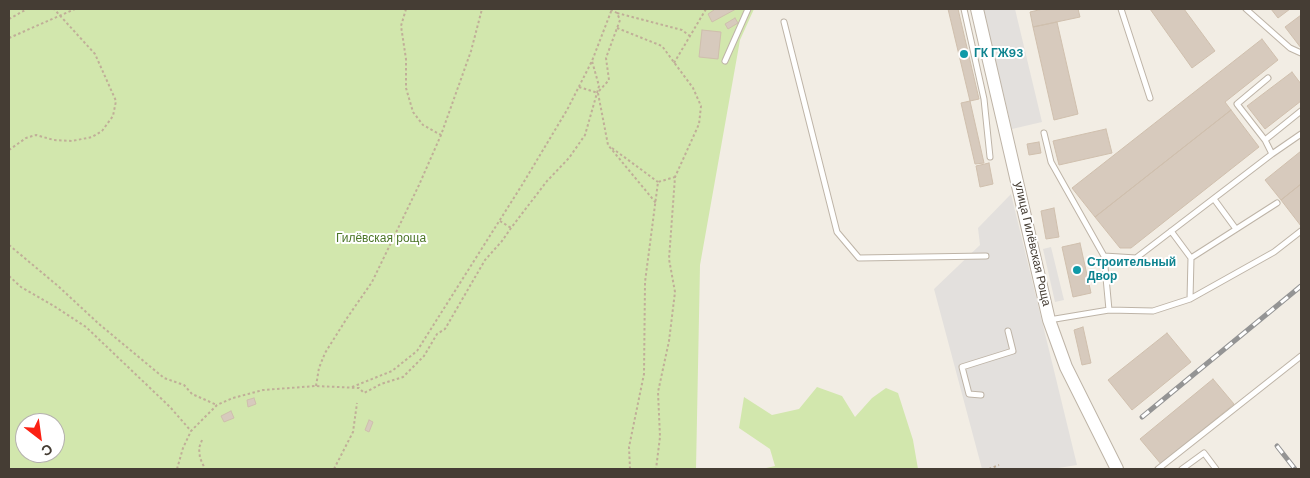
<!DOCTYPE html>
<meta charset="utf-8">
<style>
body{margin:0}
#map{position:relative;width:1310px;height:478px;overflow:hidden;background:#f2ede4;font-family:"DM Sans",sans-serif}
canvas{display:block}
.frame{position:absolute;inset:0;border:10px solid #453d34;pointer-events:none}
.north{position:absolute;left:15px;top:413px;width:50px;height:50px;box-sizing:border-box;background:#fff;border:1px solid #b5b1ae;border-radius:50%;rotate:150deg;font-size:14px;font-weight:700;line-height:20px;text-align:center;color:#453d34}
.north::after{content:'';display:block;margin:auto;width:18px;height:22px;background:#fb2113;clip-path:polygon(50% 0,100% 100%,50% 72%,0 100%)}
</style>
<div id="map">
<canvas width="1310" height="478"></canvas>
<div class="frame"></div>
<div class="north">С</div>
</div>
<script>
const c = document.querySelector('canvas').getContext('2d');
c.lineJoin = 'round';
function fill(path, color) { c.fillStyle = color; c.fill(path, 'evenodd'); }
const poly = rows => new Path2D(rows.map(r => 'M' + r).join(''));
function strokePath(path, color, width, dash) { c.strokeStyle = color; c.lineWidth = width; c.lineCap = dash ? 'butt' : 'round'; c.setLineDash(dash || []); c.stroke(path); }
function label(font, color, halo, rows, align = 'center') {
  c.font = font + ' "DM Sans",sans-serif'; c.lineWidth = 4; c.setLineDash([]); c.textBaseline = 'middle'; c.strokeStyle = halo; c.fillStyle = color; for (const [text, x, y, turn = 0] of rows) {
    c.save(); c.translate(x, y); c.rotate((+turn || 0) * Math.PI / 180); c.textAlign = isNaN(turn) ? turn : align; if (halo) c.strokeText(text, 0, 0); c.fillText(text, 0, 0); c.restore();
  }
}
const green = poly([
 [9,9,754,9,740,40,700,265,696,469,9,469],
 [25,423,55,423,55,453,25,453],
 [817,387,842,396,855,417,872,398,886,388,898,393,913,440,918,469,762,469,775,466,770,449,739,428,744,397,772,415,799,409]
]);
const parking = poly([
 [983,9,1015,9,1042,122,1012,129],
 [1011,194,1077,465,1052,469,982,469,934,289,980,245,978,228],
 [1051,247,1064,300,1055,302,1043,249]
]);
const building = poly([
 [713,9,736,9,712,22,708,14,714,10,713,9],
 [948,9,958,9,979,99,970,101,948,9],
 [1043,9,1078,9,1080,17,1033,27,1030,12,1043,9],
 [1150,9,1184,9,1215,51,1192,68,1150,9],
 [1271,9,1290,9,1278,18,1271,9],
 [1301,15,1301,48,1285,27,1301,15],
 [735,18,738,23,728,29,725,24,735,18],
 [1057,22,1078,114,1054,120,1033,27,1057,22],
 [702,30,721,32,718,59,699,57,702,30],
 [1262,39,1278,60,1225,102,1231,110,1095,217,1072,188,1262,39],
 [1292,72,1301,84,1301,101,1265,129,1247,106,1292,72],
 [970,101,984,163,975,164,961,103,970,101],
 [1231,110,1259,147,1131,248,1120,248,1095,217,1231,110],
 [1106,129,1112,153,1059,165,1053,141,1106,129],
 [1039,142,1041,153,1029,155,1027,144,1039,142],
 [1301,151,1301,184,1281,200,1265,180,1301,151],
 [989,163,993,184,980,187,976,166,989,163],
 [1301,184,1301,226,1281,200,1301,184],
 [1054,208,1059,237,1046,239,1041,211,1054,208],
 [1080,243,1091,293,1073,297,1062,247,1080,243],
 [1083,327,1091,363,1082,365,1074,330,1083,327],
 [1167,333,1191,362,1132,410,1108,380,1167,333],
 [1213,379,1234,404,1161,464,1140,439,1213,379],
 [254,398,256,404,248,407,247,400,254,398],
 [231,411,234,418,224,422,221,416,231,411],
 [369,420,373,422,369,432,365,430,369,420]
]);
const path = poly([
 [406,9,401,26,406,59,406,88,413,112,423,125,441,135],
 [617,13,682,30,690,36],
 [9,19,27,9],
 [617,28,662,46,693,88,701,106,699,124,675,177,669,259,675,292,669,341,658,392,660,437,656,469],
 [9,38,75,9],
 [674,63,706,9],
 [579,87,598,93,608,145,656,203],
 [599,91,609,80,606,58,620,20,617,13,610,9],
 [612,148,658,182],
 [9,150,26,138,36,135,54,140,72,141,92,137,102,131,113,116,116,101,95,54,54,9],
 [500,221,511,228],
 [9,245,58,286,99,324,164,378,184,385,192,394,217,405],
 [9,276,21,287,54,306,86,327,170,407,191,431],
 [316,386,319,368,325,353,347,318,372,282,419,185,441,135,471,51,482,9],
 [352,387,392,371,417,351,522,185,567,110,592,61,612,9],
 [202,440,199,448,200,458,205,469],
 [177,469,183,448,191,431,217,405,233,398,263,390,316,386,359,388,364,393,381,384,403,377,424,356,437,334,445,329,485,260,502,241,511,228,547,181,569,158,585,135,599,86,592,61],
 [334,469,353,432,357,403],
 [630,469,629,447,644,374,645,282,658,182,675,177],
 [989,469,999,465]
]);
const service = poly([
 [964,9,984,99,990,157],
 [1121,9,1150,98],
 [1246,9,1290,48,1301,53],
 [784,22,837,232,859,258,986,256],
 [725,61,748,9],
 [1044,133,1051,162,1104,256,1109,310],
 [1265,140,1237,104,1268,78],
 [1272,154,1301,134],
 [1214,199,1236,229],
 [1171,231,1191,258,1190,299],
 [1104,256,1136,258,1272,154,1265,140,1301,111],
 [1191,258,1277,203],
 [1049,320,1109,310,1153,311,1190,299,1274,252,1301,231],
 [981,395,969,394,962,367,1013,351,1008,331],
 [1158,469,1301,356],
 [1182,469,1204,453,1216,469]
]);
const tertiary = poly([
 [977,9,1049,320,1066,367,1117,469]
]);
const rail = poly([
 [1142,417,1301,286],
 [1277,446,1295,469]
]);
const markers = [
 [964,54,5,"#0f9aa8"],
 [1077,270,5,"#0f9aa8"]
];
const cultureNames = [
 ["ГК ГЖ93",974,54],
 ["Строительный",1087,263],
 ["Двор",1087,277]
];
const parkNames = [
 ["Гилёвская роща",381,239]
];
const streetNames = [
 ["улица Гилёвская Роща",1032,244,77]
];
fill(green, '#d2e7ad');
fill(parking, '#e3e0dd');
fill(building, '#d7cabd');
strokePath(building, '#cfbfad', 1);
strokePath(service, '#beb4a7', 7);
strokePath(tertiary, '#beb4a7', 14);
strokePath(path, '#c0ae98', 2, [2.5, 2.5]);
strokePath(service, '#fff', 5);
strokePath(tertiary, '#fff', 12);
strokePath(rail, '#949494', 5);
strokePath(rail, '#fff', 3, [9]);
for (const [x, y, r, color] of markers) { const dot = new Path2D(); dot.arc(x, y, r, 0, 2 * Math.PI); c.fillStyle = color; c.fill(dot); strokePath(dot, '#fff', 2); }
label('bold 12px', '#0d838f', '#fff', cultureNames, 'left');
label('12px', '#4c7628', '#fff', parkNames);
label('12px', '#453d34', '#fff', streetNames);
</script>
